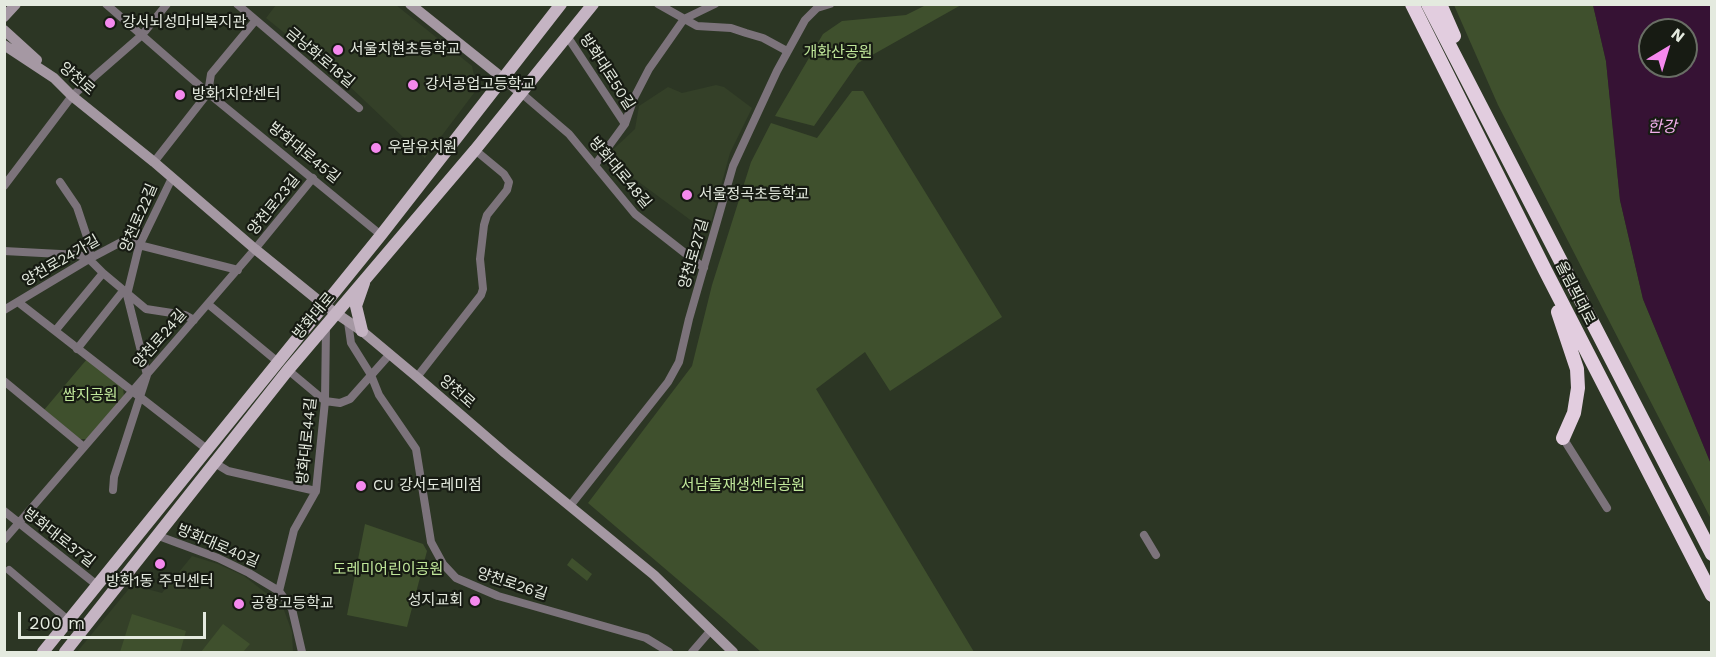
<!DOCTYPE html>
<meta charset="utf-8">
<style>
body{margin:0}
#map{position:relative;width:1716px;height:657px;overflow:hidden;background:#2c3624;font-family:"Work Sans",sans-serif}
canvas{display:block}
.frame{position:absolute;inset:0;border:6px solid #e4eadf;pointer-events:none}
.north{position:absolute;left:1638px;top:18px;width:60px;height:60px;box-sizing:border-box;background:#171b13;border:2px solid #696e65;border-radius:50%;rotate:38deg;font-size:16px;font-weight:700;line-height:24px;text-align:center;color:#e4eadf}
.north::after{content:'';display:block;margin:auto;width:21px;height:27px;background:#f589ee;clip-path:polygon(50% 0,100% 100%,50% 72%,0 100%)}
.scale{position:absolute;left:18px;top:612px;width:188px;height:27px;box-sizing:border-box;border:3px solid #e4eadf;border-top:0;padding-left:8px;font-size:18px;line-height:21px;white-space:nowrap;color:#e4eadf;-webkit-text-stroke:4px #171b13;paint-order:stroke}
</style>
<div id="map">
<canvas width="1716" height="657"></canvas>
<div class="frame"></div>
<div class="north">N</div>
<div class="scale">200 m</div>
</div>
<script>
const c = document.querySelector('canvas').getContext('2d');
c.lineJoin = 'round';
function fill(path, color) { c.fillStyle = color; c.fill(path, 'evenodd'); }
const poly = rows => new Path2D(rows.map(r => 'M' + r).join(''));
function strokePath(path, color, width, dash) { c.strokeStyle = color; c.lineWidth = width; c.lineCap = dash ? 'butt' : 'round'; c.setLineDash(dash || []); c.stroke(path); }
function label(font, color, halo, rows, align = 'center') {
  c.font = font + ' "Work Sans","Noto Sans KR",sans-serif'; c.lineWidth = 4.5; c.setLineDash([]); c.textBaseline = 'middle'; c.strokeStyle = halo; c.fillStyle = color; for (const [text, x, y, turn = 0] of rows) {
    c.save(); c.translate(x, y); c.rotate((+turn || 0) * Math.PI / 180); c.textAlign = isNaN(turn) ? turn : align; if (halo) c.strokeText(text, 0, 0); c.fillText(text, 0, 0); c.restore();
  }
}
const built = poly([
 [276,5,396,5,472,66,477,89,425,158,345,82,266,18],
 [716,85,724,87,752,108,730,153,708,233,605,157,635,129,639,106,668,87,682,93],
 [192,556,218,564,244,576,271,597,284,610,292,632,293,652,77,652,132,585,162,593]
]);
const green = poly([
 [928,4,961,5,858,63,814,126,775,116,823,34,842,21,906,15],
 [1454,5,1593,5,1606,61,1620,200,1643,299,1711,464,1711,519,1498,105],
 [852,91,863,91,1002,317,890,391,865,352,816,389,974,652,761,652,724,619,588,503,692,366,712,285,751,162,771,123,817,138],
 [87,359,123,388,124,396,87,439,78,439,44,410],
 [365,524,423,544,427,551,407,627,347,615],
 [572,558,592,574,587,581,567,565],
 [132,614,186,631,180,652,120,652],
 [223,624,250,644,243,652,201,652]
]);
const water = poly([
 [1593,5,1711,5,1711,464,1643,299,1620,200,1606,61],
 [1650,30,1686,30,1686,66,1650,66]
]);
const street = poly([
 [106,4,208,93,381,235],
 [237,4,359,108],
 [658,4,697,26,731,28,746,33,763,38,787,51],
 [567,36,625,124,595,165],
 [520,92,569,134,635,214,704,268],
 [625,124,634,98,649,69,684,19,715,4],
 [154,162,208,93,211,74,255,21],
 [60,182,77,207,90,246,89,259],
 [4,186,72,96,142,35,167,4],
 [4,251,79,255,89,259,103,273,146,309,185,315,194,320],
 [18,302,208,450],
 [208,304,278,362],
 [4,310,89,259,123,241,238,270],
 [348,322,351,343,371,375,379,395,416,449,431,542,443,564,456,578,498,596,646,638,669,652],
 [55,331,103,273],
 [77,349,123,291],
 [288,370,325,401,340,403,350,399,390,354],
 [417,377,481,295,483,289,480,259,484,225,487,215,507,190,509,182,504,174,475,150],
 [4,381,84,447],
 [1563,438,1607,508],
 [213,462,228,471,316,491],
 [113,490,114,477,147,375,127,295,139,246,172,178],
 [570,506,668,382,679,362,689,319,733,166,777,71,805,20,817,8,830,4],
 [4,511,97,585],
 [156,535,218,558,249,573,279,591,292,609,302,652],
 [1144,535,1156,555],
 [4,540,255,249,313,178],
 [9,570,68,620],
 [279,591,294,530,316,491,325,401,326,327],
 [692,652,711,630]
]);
const secondary = poly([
 [410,4,520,92],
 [4,17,16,4],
 [4,30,37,60],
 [4,45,54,78,72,96,154,162,255,249,324,305,362,331,417,377,505,453,654,575,733,652]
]);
const primary = poly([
 [362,331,356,306,364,283],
 [43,652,381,235,561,4],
 [65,652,288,370,475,150,593,4]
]);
const highway = poly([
 [1412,4,1545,270,1712,595],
 [1428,4,1712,554],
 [1440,4,1454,36],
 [1558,312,1577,369,1578,388,1574,413,1563,438]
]);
const markers = [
 [110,23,6,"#f589ee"],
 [338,50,6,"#f589ee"],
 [413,85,6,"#f589ee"],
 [180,95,6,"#f589ee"],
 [376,148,6,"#f589ee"],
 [687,195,6,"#f589ee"],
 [361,486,6,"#f589ee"],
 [160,564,6,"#f589ee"],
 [475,601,6,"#f589ee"],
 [239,604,6,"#f589ee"]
];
const poiNames = [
 ["강서뇌성마비복지관",122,23],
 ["서울치현초등학교",350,50],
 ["강서공업고등학교",425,85],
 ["방화1치안센터",192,95],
 ["우람유치원",388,148],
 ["서울정곡초등학교",699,195],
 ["CU 강서도레미점",373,486],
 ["방화1동 주민센터",160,582,"center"],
 ["성지교회",463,601,"right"],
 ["공항고등학교",251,604]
];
const parkNames = [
 ["개화산공원",838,53],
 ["쌈지공원",90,396],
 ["서남물재생센터공원",743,486],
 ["도레미어린이공원",388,570]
];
const streetNames = [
 ["금낭화로18길",320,58,40],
 ["방화대로50길",607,72,57],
 ["양천로",77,79,41],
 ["방화대로45길",304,153,39],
 ["방화대로48길",620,173,50],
 ["양천로23길",274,205,-51],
 ["양천로22길",139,218,-67],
 ["양천로27길",694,254,-74],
 ["양천로24가길",61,261,-30],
 ["올림픽대로",1575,293,63],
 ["방화대로",314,316,-50],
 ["양천로24길",160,339,-49],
 ["양천로",457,392,41],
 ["방화대로44길",307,441,-84],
 ["방화대로37길",59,538,38],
 ["방화대로40길",218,546,23],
 ["양천로26길",512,584,18]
];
const waterNames = [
 ["한강",1662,127]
];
fill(built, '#344028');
fill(green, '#3f502d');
fill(water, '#361234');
strokePath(street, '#7c737b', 8);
strokePath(secondary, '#a598a3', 10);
strokePath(primary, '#c5b4c3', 12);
strokePath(highway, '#e2cddf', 14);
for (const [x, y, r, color] of markers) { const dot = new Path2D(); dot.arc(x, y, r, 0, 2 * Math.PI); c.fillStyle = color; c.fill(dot); strokePath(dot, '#171b13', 2); }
label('15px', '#e4eadf', '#171b13', poiNames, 'left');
label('15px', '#c0e79a', '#171b13', parkNames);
label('15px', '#e4eadf', '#171b13', streetNames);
label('italic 16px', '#f1afeb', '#171b13', waterNames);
</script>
